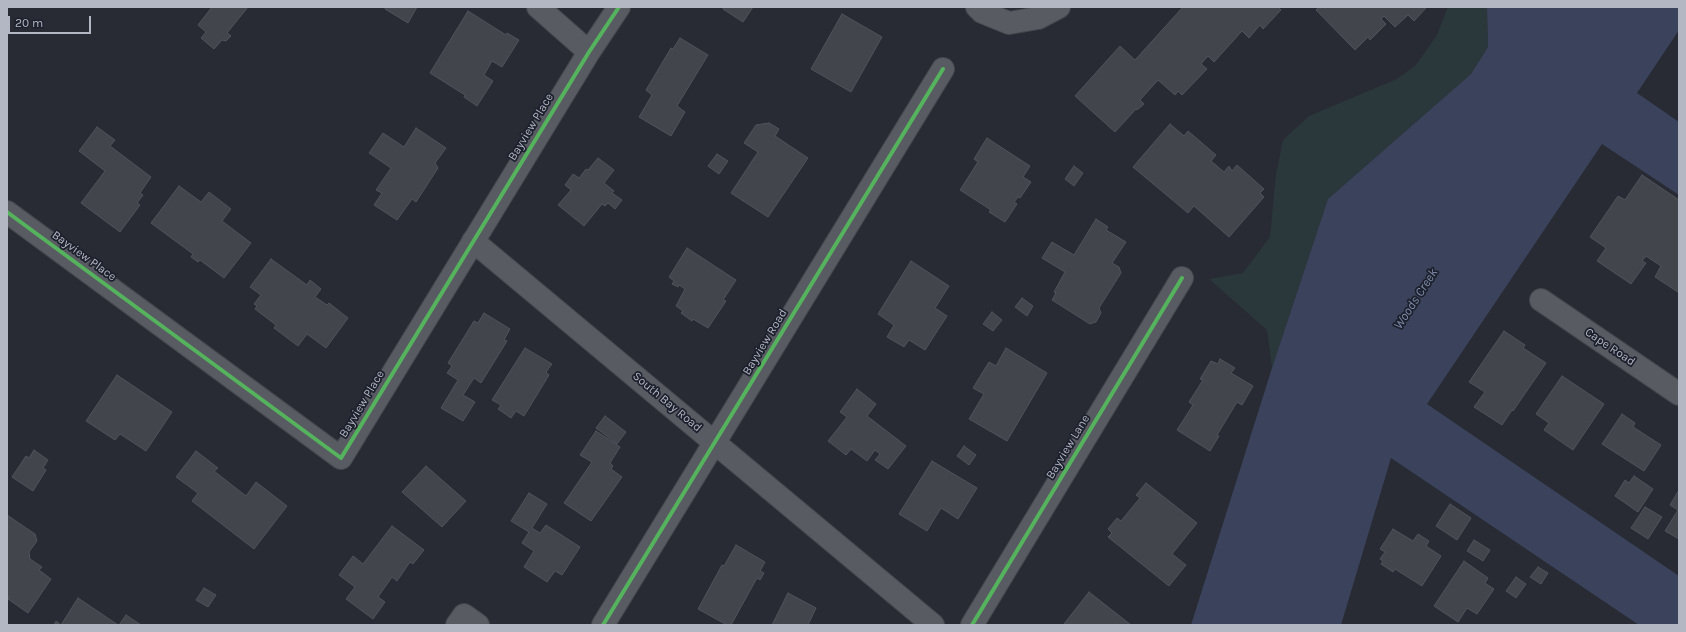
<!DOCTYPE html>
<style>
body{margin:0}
#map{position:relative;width:1686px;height:632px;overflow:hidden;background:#282b33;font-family:Karla,sans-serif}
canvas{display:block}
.frame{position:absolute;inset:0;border:8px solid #b3b7c4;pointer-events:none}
.scale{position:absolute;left:8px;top:16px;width:83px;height:18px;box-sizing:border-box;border:2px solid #b3b7c4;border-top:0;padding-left:5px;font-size:12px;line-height:14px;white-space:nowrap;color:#b3b7c4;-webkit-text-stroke:3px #1d212d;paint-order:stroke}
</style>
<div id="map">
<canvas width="1686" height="632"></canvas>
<div class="frame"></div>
<div class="scale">20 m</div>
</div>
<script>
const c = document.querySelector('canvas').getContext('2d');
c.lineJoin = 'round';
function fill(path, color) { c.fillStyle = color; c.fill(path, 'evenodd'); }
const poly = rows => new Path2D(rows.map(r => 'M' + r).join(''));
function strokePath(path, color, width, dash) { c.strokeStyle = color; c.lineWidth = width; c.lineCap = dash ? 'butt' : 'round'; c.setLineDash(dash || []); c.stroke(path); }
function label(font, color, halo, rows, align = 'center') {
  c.font = font + ' Karla,sans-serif'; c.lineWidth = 3.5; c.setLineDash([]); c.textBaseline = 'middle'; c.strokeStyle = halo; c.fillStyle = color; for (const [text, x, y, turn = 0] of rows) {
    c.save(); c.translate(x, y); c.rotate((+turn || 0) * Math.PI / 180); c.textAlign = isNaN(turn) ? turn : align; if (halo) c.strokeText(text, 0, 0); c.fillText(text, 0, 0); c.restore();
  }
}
const green = poly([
 [1448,7,1487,7,1488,47,1471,74,1328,199,1272,368,1267,330,1209,279,1243,273,1270,237,1276,174,1283,140,1309,116,1397,79,1416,65,1437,35]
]);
const water = poly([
 [1487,7,1679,7,1679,30,1637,93,1679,122,1679,195,1602,144,1427,404,1679,576,1679,625,1639,625,1391,458,1341,625,1191,625,1272,368,1328,199,1471,74,1488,47]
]);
const building = poly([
 [212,7,248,7,227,33,231,36,226,41,222,40,214,49,201,38,206,32,198,25,212,7],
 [386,7,417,7,408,23,385,9,386,7],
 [724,7,753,7,743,22,723,9,724,7],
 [1183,7,1278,7,1281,10,1263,29,1260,25,1249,38,1242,31,1214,62,1208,56,1201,64,1207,69,1182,95,1178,91,1175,95,1158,80,1140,100,1144,104,1137,110,1136,109,1115,132,1075,96,1120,46,1135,60,1183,7],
 [1319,7,1427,7,1414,21,1408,15,1395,27,1384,16,1381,19,1386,24,1370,40,1368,37,1355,50,1316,10,1319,7],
 [468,11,506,35,507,33,519,40,502,67,492,61,484,75,493,81,477,106,464,97,465,95,430,73,468,11],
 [842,14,882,37,851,92,811,69,842,14],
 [680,38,708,55,677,106,685,112,671,136,639,117,652,95,646,90,671,48,673,49,680,38],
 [769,123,779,129,775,136,808,158,768,217,731,193,758,152,744,143,756,125,769,123],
 [1170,124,1184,136,1188,131,1216,155,1211,161,1224,172,1229,166,1232,171,1237,165,1264,189,1260,193,1264,197,1229,237,1194,206,1188,213,1133,167,1170,124],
 [97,127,115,140,110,146,151,177,140,193,143,195,137,203,140,205,120,232,81,203,105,171,79,151,97,127],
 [416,128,446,148,435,163,438,168,416,202,412,199,397,220,374,205,382,193,376,190,391,168,369,153,383,133,404,147,416,128],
 [987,138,1030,166,1023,177,1031,182,1020,198,1018,197,1014,202,1017,204,1005,222,989,212,991,210,960,190,978,162,974,159,987,138],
 [717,154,728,161,719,174,708,166,717,154],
 [598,158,614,170,604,183,614,191,612,193,622,200,615,209,608,203,605,206,602,204,584,226,558,205,571,190,565,185,573,174,579,178,586,169,588,170,598,158],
 [1074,166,1083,173,1074,186,1065,179,1074,166],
 [1642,175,1679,200,1679,290,1678,292,1655,277,1661,266,1646,256,1642,261,1646,263,1631,284,1597,261,1606,248,1590,237,1618,196,1625,200,1642,175],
 [179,186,201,202,209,192,231,209,222,221,251,243,224,278,200,260,198,262,191,257,193,254,151,223,179,186],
 [1096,219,1108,227,1106,230,1126,242,1112,263,1119,267,1121,273,1099,308,1101,313,1096,322,1090,324,1052,300,1056,293,1054,292,1065,272,1042,258,1052,242,1074,255,1096,219],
 [687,248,736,280,723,300,726,301,708,328,693,319,692,321,681,313,683,311,676,306,685,289,679,285,678,287,672,284,674,281,669,277,687,248],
 [271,259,307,285,310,280,321,289,315,297,327,305,329,303,348,318,326,348,307,334,298,346,274,328,276,325,255,309,257,306,254,304,261,295,250,287,271,259],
 [911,261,949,286,935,308,947,316,925,350,909,340,904,347,887,337,894,325,878,314,911,261],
 [1022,298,1033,306,1027,316,1015,307,1022,298],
 [992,312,1002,320,993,331,983,324,992,312],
 [484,313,510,329,504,340,507,341,481,383,474,378,463,395,475,402,463,421,441,408,458,380,447,373,452,366,448,363,474,321,478,323,484,313],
 [1504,331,1525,345,1523,348,1546,363,1513,411,1512,410,1502,425,1474,407,1485,392,1469,382,1504,331],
 [525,348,552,364,546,372,549,375,524,416,516,411,511,418,498,409,501,405,492,400,525,348],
 [1006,348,1047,373,1007,441,969,419,984,394,973,388,989,362,996,366,1006,348],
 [1220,359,1235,368,1231,373,1253,386,1242,405,1237,402,1217,435,1219,436,1210,451,1177,430,1193,405,1189,402,1203,380,1200,379,1211,361,1218,364,1220,359],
 [117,375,172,412,146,451,120,434,115,440,86,421,117,375],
 [1562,376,1604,404,1573,450,1544,430,1549,423,1536,414,1562,376],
 [857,389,876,404,867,416,906,446,888,469,875,460,880,454,875,450,867,461,851,449,846,455,828,441,847,417,840,412,857,389],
 [1622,414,1635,423,1633,427,1661,445,1644,471,1602,444,1622,414],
 [605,416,626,432,617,444,596,428,605,416],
 [596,431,620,447,610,463,613,466,611,469,622,477,591,521,564,503,592,462,580,455,596,431],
 [964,446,976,455,969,465,957,456,964,446],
 [34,450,48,460,43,468,46,470,33,491,12,477,26,456,29,458,34,450],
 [196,451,218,468,214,471,246,496,256,482,287,506,254,549,192,501,198,493,176,477,196,451],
 [932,461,977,488,958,519,941,508,927,531,899,514,932,461],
 [426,466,466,501,442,527,402,492,426,466],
 [1634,476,1653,489,1638,512,1615,496,1625,480,1629,483,1634,476],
 [1146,483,1197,523,1172,554,1186,565,1169,586,1108,537,1112,533,1108,529,1117,518,1121,521,1140,498,1136,495,1146,483],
 [1679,490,1679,539,1665,531,1678,510,1670,505,1679,490],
 [529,493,547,504,532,528,540,533,546,525,580,547,562,575,555,571,547,582,524,567,534,551,522,543,529,532,511,521,529,493],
 [1450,504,1471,518,1457,540,1436,526,1450,504],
 [1645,507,1662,517,1648,539,1631,528,1645,507],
 [7,515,35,534,37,541,29,552,30,559,42,567,39,570,51,579,28,613,8,599,9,597,7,595,7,515],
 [392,526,424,550,413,564,410,562,397,581,392,577,378,597,385,602,373,619,346,599,355,587,339,575,353,556,363,564,392,526],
 [1393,529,1413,541,1418,534,1429,541,1426,546,1441,556,1422,586,1395,569,1393,572,1381,564,1383,561,1380,559,1385,552,1380,549,1393,529],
 [1474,540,1490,550,1483,561,1467,551,1474,540],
 [736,545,765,562,760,571,764,573,760,580,757,578,731,625,727,625,698,609,722,565,724,566,736,545],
 [1464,561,1488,578,1485,583,1494,589,1477,614,1467,608,1458,622,1434,606,1464,561],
 [1538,567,1548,573,1541,584,1530,577,1538,567],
 [1516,577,1526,584,1516,598,1506,591,1516,577],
 [204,588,216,595,208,607,196,600,204,588],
 [1089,592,1131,625,1066,625,1064,624,1089,592],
 [788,593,816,608,808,625,772,625,788,593],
 [78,598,118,625,54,625,56,621,61,625,78,598],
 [126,615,141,625,119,625,126,615]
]);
const minor = poly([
 [538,7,589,52],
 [977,7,982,12,1009,23,1038,18,1059,7],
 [7,212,341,458,589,52,619,7],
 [473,241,933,625],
 [1541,300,1679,394],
 [457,625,464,615,478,625],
 [603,625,943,69],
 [972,625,1182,278]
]);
const cycleway = poly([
 [7,212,341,458,589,52,619,7],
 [603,625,943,69],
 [972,625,1182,278]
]);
const streetNames = [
 ["Bayview Place",531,127,-59],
 ["Bayview Place",84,256,36],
 ["Bayview Road",765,342,-59],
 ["Cape Road",1610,347,34],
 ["South Bay Road",667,402,40],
 ["Bayview Place",362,404,-59],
 ["Bayview Lane",1068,447,-59]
];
const waterNames = [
 ["Woods Creek",1416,299,-57]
];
fill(green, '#2a383c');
fill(water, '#3a435b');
fill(building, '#42454c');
strokePath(building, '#50535b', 1);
strokePath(minor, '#44474d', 24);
strokePath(minor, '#585b62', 22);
strokePath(cycleway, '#56b35d', 4);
label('12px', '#b3b7c4', '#1d212d', streetNames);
label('italic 13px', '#7e8aa9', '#1d212d', waterNames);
</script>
